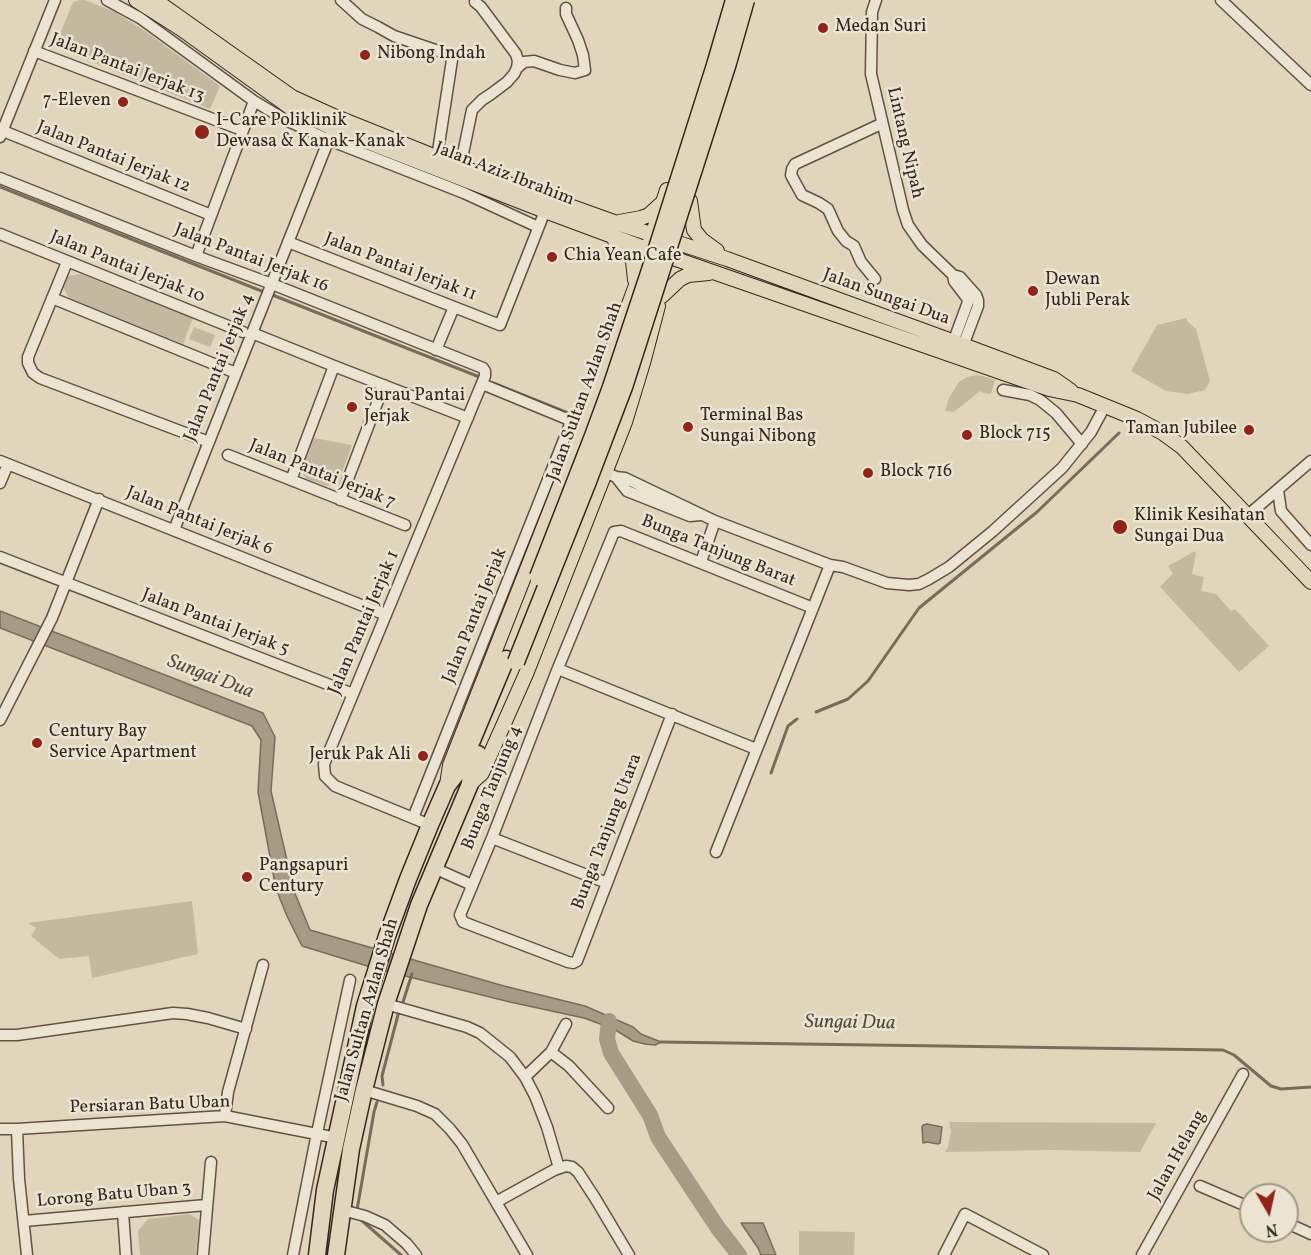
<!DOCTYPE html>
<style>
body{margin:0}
#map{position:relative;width:1311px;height:1255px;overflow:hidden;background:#e1d6bb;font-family:Vollkorn,serif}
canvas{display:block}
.north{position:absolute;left:1239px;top:1183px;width:60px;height:60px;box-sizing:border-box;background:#ece4d3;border:2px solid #a3988b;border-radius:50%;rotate:171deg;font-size:16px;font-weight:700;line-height:24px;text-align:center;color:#35271f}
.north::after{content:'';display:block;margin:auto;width:21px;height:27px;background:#8f2418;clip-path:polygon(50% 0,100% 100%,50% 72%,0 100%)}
</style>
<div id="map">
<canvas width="1311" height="1255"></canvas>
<div class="north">N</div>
</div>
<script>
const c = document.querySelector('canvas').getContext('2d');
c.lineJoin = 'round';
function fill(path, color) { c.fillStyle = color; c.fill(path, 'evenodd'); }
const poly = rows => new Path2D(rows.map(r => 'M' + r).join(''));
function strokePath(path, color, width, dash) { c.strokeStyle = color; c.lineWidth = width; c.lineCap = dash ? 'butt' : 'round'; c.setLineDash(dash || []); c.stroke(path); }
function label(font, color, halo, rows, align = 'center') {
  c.font = font + ' Vollkorn,serif'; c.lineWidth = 5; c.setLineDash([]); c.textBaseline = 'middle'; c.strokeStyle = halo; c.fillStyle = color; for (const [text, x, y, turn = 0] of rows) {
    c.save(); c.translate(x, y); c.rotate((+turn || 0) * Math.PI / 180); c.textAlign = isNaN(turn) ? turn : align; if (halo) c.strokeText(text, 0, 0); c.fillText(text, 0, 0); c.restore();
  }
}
const green = poly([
 [81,0,85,0,115,12,145,31,220,86,210,109,62,50,58,39,73,2],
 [80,274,193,318,183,344,69,298,63,287,68,276],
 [1187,318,1187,321,1196,329,1210,381,1205,390,1187,394,1166,391,1131,371,1157,325],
 [194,327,215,335,210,347,189,339],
 [976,375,983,376,995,380,991,394,983,393,980,391,954,412,945,411,949,398,959,382,967,377],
 [314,438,352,445,339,480,333,485,327,486,307,479,302,473,302,470],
 [1195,551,1196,554,1192,574,1204,577,1201,591,1216,594,1231,611,1235,609,1269,646,1239,672,1160,587,1173,573,1168,566],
 [192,901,198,954,92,978,89,956,59,959,31,936,36,928,28,923],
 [949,1122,1156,1123,1140,1152,1051,1150,945,1152,948,1147,951,1131],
 [190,1214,199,1220,196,1255,140,1255,138,1231,148,1219],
 [799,1231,855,1232,854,1255,799,1255]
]);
const water = poly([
 [0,611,263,713,275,737,271,791,294,891,310,930,504,986,585,1006,633,1027,641,1034,661,1042,655,1045,645,1044,633,1041,614,1029,584,1018,510,1002,377,969,302,946,287,916,276,889,258,792,261,740,252,726,0,628,0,611],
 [927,1124,942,1127,940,1143,938,1144,927,1142,923,1143,922,1127,923,1125,927,1124],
 [741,1223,763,1223,776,1255,761,1255,758,1248,741,1223]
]);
const stream = poly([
 [0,187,264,292],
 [270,294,482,378],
 [493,383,578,417],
 [816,712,848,699,868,681,919,608,1037,512,1119,433],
 [771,773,788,726,797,719],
 [402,1005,412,974],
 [661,1042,1223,1050,1234,1055,1271,1086,1281,1089,1311,1087],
 [383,1085,382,1076,399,1011],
 [357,1210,374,1112,377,1102],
 [360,1219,401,1255]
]);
const river = poly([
 [609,1021,607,1039,611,1053,650,1115,658,1137,718,1228,739,1255]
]);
const minor = poly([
 [107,0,140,18,254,101,284,119,329,140,464,193,538,227],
 [341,0,362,19,378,27,394,36,447,54,451,57,452,60,436,164],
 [876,0,872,12,871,74,903,210,908,225,922,245,953,275,960,277,976,295,978,300,978,306,961,351],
 [1221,0,1311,85],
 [475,2,481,7,516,54,518,61,517,68],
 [34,51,242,130],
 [3,131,211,215],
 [0,137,55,0],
 [459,173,472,110,482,100,491,94,507,82,514,74,517,68,524,62,534,61,560,70,575,73,585,70,583,55,578,40,566,14,566,8],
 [0,178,196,256,272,284,483,368,485,371,485,376,324,764,325,776,335,786,430,825],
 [0,234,243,332],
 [288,242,500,325,545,211],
 [196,256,254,101],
 [67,262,28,357,28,363,33,373,40,378,209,442],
 [875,279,861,262,854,246,846,241,838,231,828,209,819,203,802,195,791,175,792,169,795,164,881,124],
 [52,298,236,373],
 [252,333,334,366,468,418],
 [951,348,968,302,967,298,954,281,953,275],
 [436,350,454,307],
 [1003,390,1030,395,1040,400,1056,413,1082,444],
 [228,455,405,525],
 [0,461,386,615],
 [605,472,616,477,625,478,715,521,830,565,843,567,887,583,909,585,919,584,929,579,949,567,993,531,1062,468,1091,432,1105,406],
 [616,477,627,491,690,516,700,515],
 [291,480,334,366],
 [0,483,8,464],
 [1278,490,1281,511,1311,545],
 [340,500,384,385],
 [1247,516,1311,461],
 [174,530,331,134],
 [0,557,353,694],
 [701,562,715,521],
 [558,669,756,749],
 [672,714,577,961,573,963,568,962,463,922,460,915,492,838,556,673,614,532,621,531,813,608],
 [0,720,52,618,99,499],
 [413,818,569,427,570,422,567,419,482,384],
 [492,838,607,883],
 [716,852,830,565],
 [434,868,472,885],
 [386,1004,467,1027,480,1033,510,1057,525,1077,535,1096,547,1127,559,1168],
 [0,1035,17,1035,173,1013,187,1014,208,1018,246,1029],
 [551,1052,569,1066,608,1108],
 [525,1077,551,1052,566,1024],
 [364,1090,417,1106,435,1114,450,1129,462,1144,527,1255],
 [225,1116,228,1092,263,965],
 [0,1129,17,1129,225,1116,337,1138],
 [17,1129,19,1179,27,1255],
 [1200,1186,1251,1208],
 [496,1202,554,1170,566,1166,572,1167,578,1172,595,1198,629,1255],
 [342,1210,365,1216,385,1225,407,1244,416,1255],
 [123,1212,126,1255],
 [24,1221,206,1205],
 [1287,1223,1311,1234],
 [203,1255,211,1162],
 [293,1255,317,1133,350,980],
 [944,1255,965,1214,1043,1255],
 [1142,1255,1243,1074]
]);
const major = poly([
 [136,0,183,30,291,108,332,128,545,211,647,249,1049,389,1078,395,1137,419,1163,433,1182,447,1311,582],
 [155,0,292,97,336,117,461,167,617,223,727,259,963,345,1054,379,1071,391],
 [690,201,694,230,702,240,717,251],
 [619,222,641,218,649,215,661,204],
 [615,241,627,251,633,261,635,280],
 [662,296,680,279,688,275,709,273],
 [470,784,482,773,526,674,625,422,643,363,658,306],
 [447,785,450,765,572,455,614,345,635,288,667,190]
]);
const highway = poly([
 [317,1255,325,1190,365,1006,387,936,408,879,430,825,447,786,460,769,506,659],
 [336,1255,351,1149,364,1090,386,1004,419,905,470,784,471,770,478,754]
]);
const highwayBridge = poly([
 [538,577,593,436,611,387,650,270,715,65,734,0],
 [516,662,587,484,624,387,728,63,746,0]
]);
const markers = [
 [823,28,6,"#8f2418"],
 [365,55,6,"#8f2418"],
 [123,102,6,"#8f2418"],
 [202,132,8,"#8f2418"],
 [552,257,6,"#8f2418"],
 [1033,291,6,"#8f2418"],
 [352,407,6,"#8f2418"],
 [688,427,6,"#8f2418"],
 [1249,430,6,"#8f2418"],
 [967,435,6,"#8f2418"],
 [868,473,6,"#8f2418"],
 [1120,527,8,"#8f2418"],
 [37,743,6,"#8f2418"],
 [423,756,6,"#8f2418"],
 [247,877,6,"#8f2418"]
];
const poiNames = [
 ["Medan Suri",835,28],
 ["Nibong Indah",377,55],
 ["7-Eleven",111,102,"right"],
 ["I-Care Poliklinik",216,122],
 ["Dewasa & Kanak-Kanak",216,143],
 ["Chia Yean Cafe",564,257],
 ["Dewan",1045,281],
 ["Jubli Perak",1045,302],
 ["Surau Pantai",364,397],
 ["Jerjak",364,418],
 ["Terminal Bas",700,417],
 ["Sungai Nibong",700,438],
 ["Taman Jubilee",1237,430,"right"],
 ["Block 715",979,435],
 ["Block 716",880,473],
 ["Klinik Kesihatan",1134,517],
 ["Sungai Dua",1134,538],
 ["Century Bay",49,733],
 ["Service Apartment",49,754],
 ["Jeruk Pak Ali",411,756,"right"],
 ["Pangsapuri",259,867],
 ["Century",259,888]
];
const streetNames = [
 ["Jalan Pantai Jerjak 13",127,69,21],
 ["Lintang Nipah",904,143,77],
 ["Jalan Pantai Jerjak 12",113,158,22],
 ["Jalan Aziz Ibrahim",504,175,21],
 ["Jalan Pantai Jerjak 16",251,259,21],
 ["Jalan Pantai Jerjak 10",127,268,22],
 ["Jalan Pantai Jerjak 11",400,268,21],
 ["Jalan Sungai Dua",886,298,20],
 ["Jalan Pantai Jerjak 4",220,368,-68],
 ["Jalan Sultan Azlan Shah",586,392,-70],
 ["Jalan Pantai Jerjak 7",322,475,22],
 ["Jalan Pantai Jerjak 6",199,522,22],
 ["Bunga Tanjung Barat",718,552,22],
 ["Jalan Pantai Jerjak",476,616,-68],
 ["Jalan Pantai Jerjak 5",215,623,21],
 ["Jalan Pantai Jerjak 1",365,623,-67],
 ["Bunga Tanjung 4",493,788,-68],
 ["Bunga Tanjung Utara",608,832,-69],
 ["Jalan Sultan Azlan Shah",368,1010,-74],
 ["Persiaran Batu Uban",150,1106,-2],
 ["Jalan Helang",1178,1156,-61],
 ["Lorong Batu Uban 3",114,1196,-5]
];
const waterNames = [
 ["Sungai Dua",210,678,21],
 ["Sungai Dua",850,1024,1]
];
fill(green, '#c4b8a0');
fill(water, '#a79a86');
strokePath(water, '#796c5d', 1.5);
strokePath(stream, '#796c5d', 3);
strokePath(river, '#a79a86', 16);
strokePath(minor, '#605346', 13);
strokePath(major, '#35271f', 16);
strokePath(highway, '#35271f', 19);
strokePath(minor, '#ece4d3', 10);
strokePath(major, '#e1d6bb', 14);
strokePath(highway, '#e1d6bb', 16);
strokePath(highwayBridge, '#35271f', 19, []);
strokePath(highwayBridge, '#e1d6bb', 16);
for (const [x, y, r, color] of markers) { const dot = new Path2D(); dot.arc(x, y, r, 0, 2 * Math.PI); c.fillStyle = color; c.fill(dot); strokePath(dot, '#ece4d3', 2); }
label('18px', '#35271f', '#ece4d3', poiNames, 'left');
label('18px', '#35271f', '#ece4d3', streetNames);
label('italic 20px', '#574a3e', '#ece4d3', waterNames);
</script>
